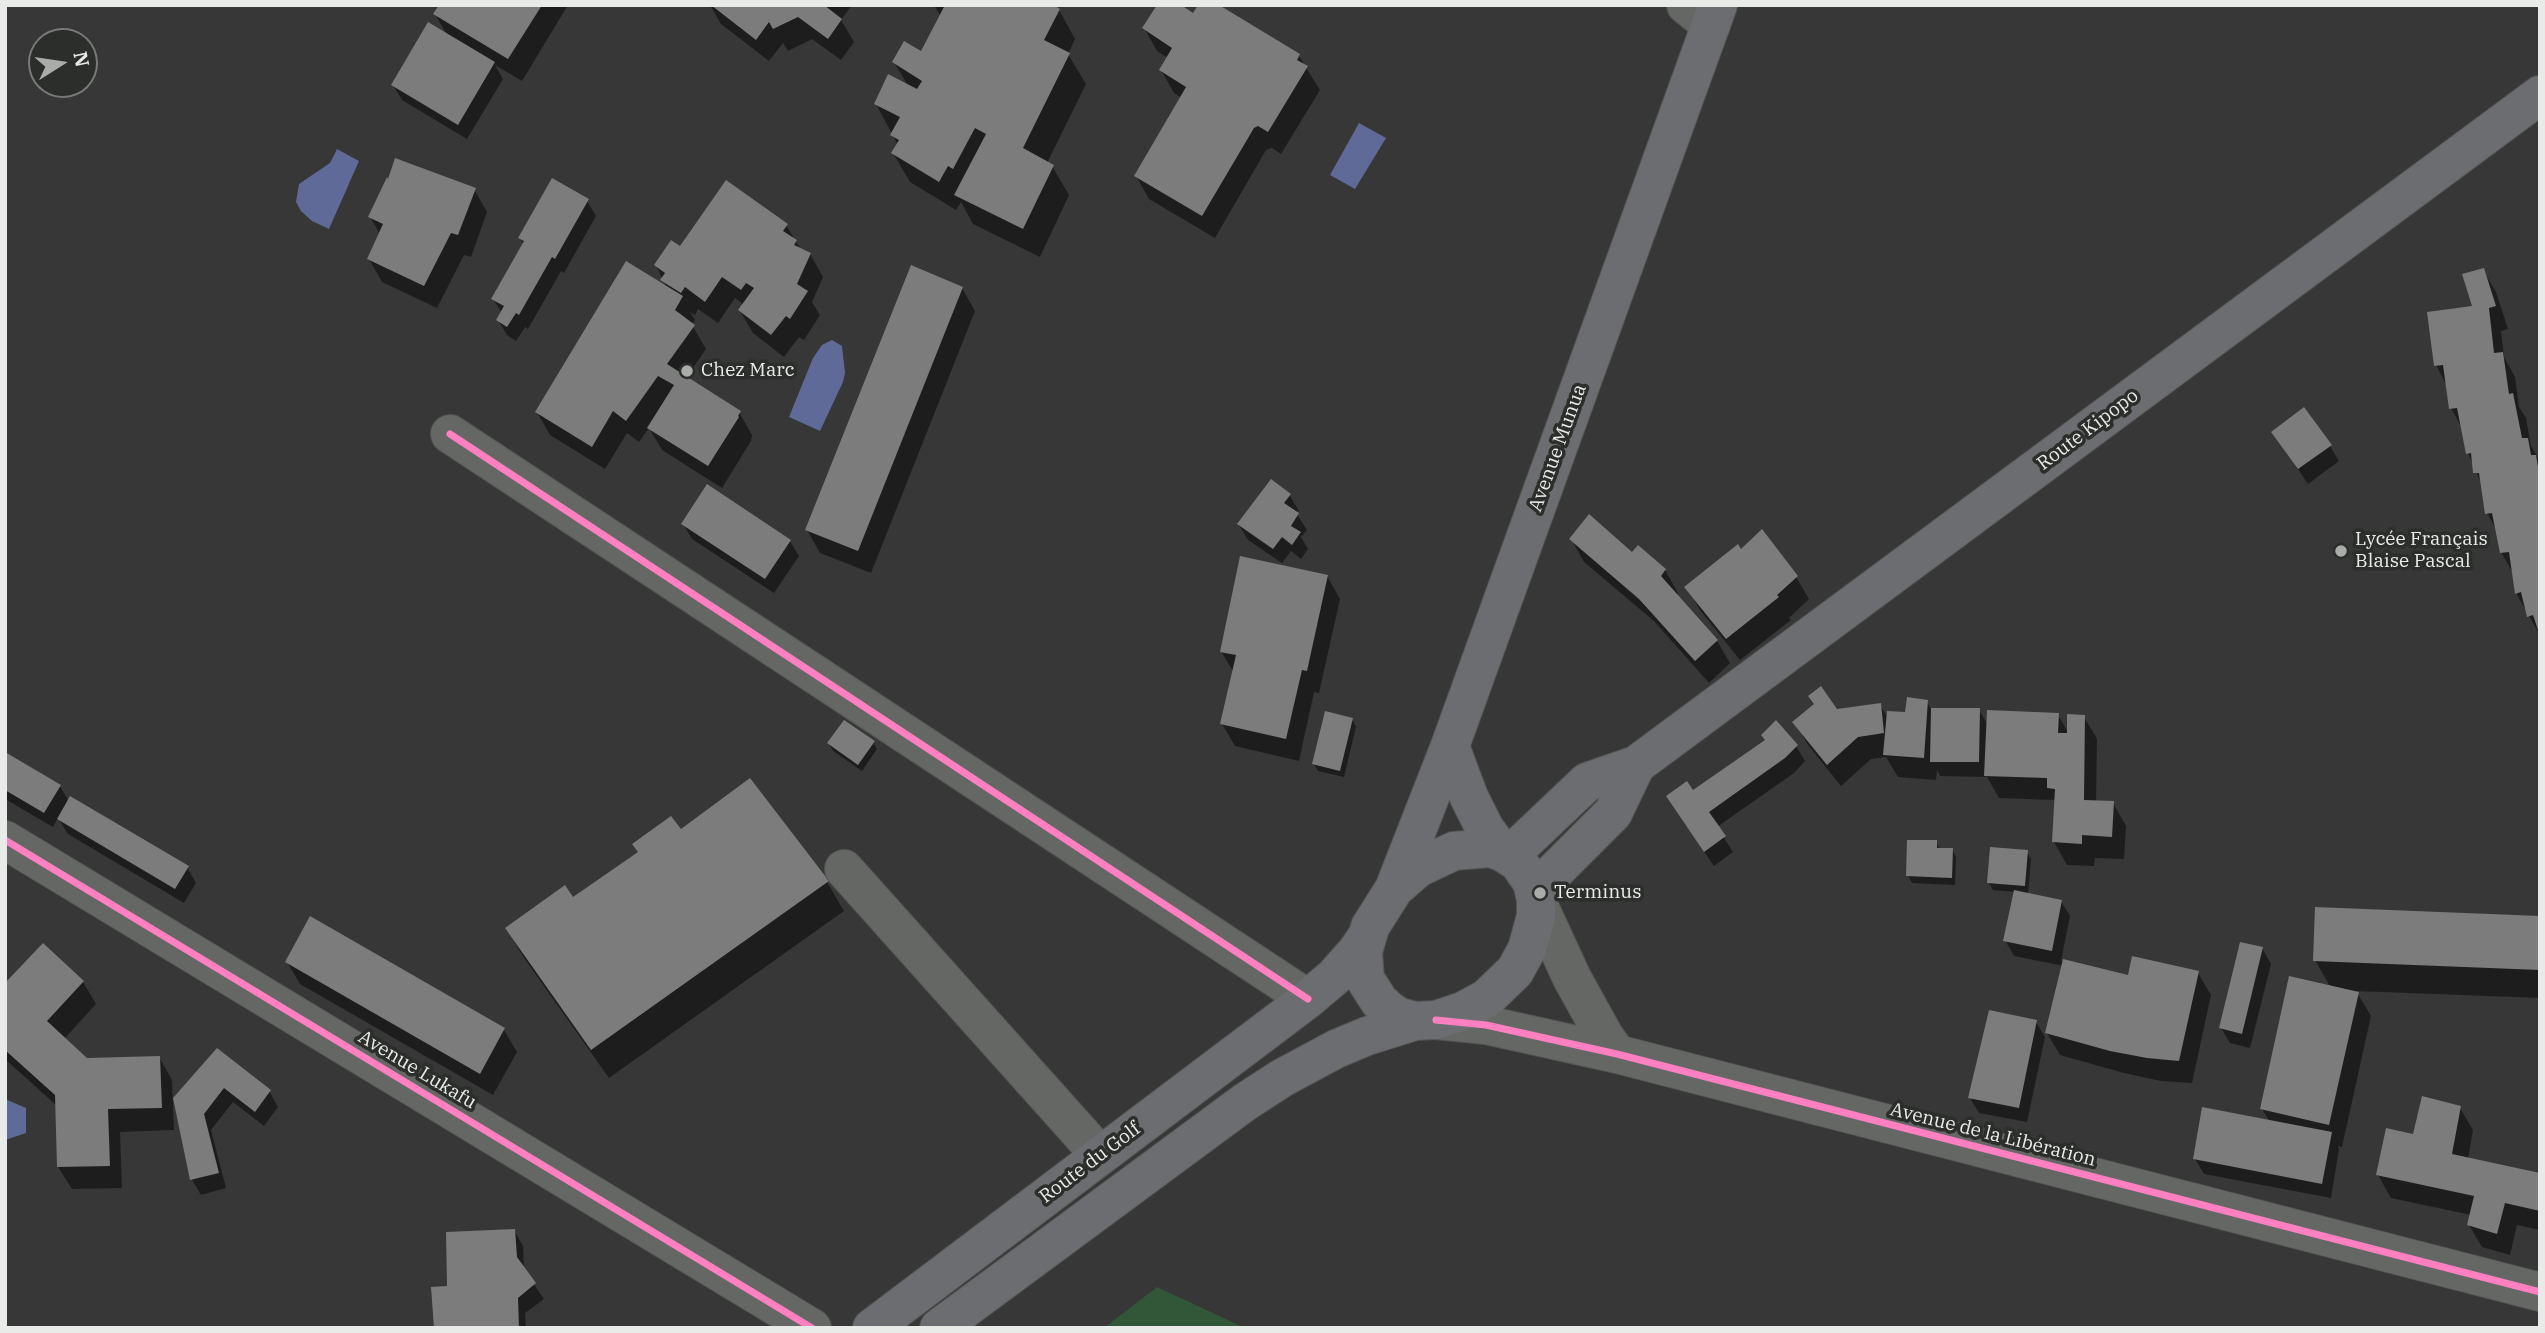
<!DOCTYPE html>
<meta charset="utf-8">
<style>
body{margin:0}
#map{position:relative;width:2545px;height:1333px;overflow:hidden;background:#363736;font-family:"IBM Plex Serif",serif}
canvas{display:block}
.frame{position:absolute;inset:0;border:7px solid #e9ebe9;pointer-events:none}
.north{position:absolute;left:28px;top:28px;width:70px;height:70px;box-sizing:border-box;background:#2b2e2b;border:2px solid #777a77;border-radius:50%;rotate:78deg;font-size:19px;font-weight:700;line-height:28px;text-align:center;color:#e9ebe9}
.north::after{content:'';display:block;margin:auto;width:24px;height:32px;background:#aaacaa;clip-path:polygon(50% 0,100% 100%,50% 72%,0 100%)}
</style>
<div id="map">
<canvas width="2545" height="1333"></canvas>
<div class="frame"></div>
<div class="north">N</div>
</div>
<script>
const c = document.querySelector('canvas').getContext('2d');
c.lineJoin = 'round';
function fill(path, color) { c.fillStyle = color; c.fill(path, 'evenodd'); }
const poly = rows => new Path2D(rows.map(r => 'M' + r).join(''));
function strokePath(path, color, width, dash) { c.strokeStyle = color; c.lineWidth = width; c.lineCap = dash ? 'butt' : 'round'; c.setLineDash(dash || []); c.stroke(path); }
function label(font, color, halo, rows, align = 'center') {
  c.font = font + ' "IBM Plex Serif",serif'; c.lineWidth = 7; c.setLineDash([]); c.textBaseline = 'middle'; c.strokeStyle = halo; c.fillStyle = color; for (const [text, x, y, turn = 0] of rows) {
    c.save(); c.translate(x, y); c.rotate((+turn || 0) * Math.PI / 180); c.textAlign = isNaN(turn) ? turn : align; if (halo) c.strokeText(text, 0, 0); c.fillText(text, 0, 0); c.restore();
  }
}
const green = poly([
 [1157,1287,1245,1328,1104,1328]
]);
const water = poly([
 [1359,123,1386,138,1355,189,1330,175],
 [337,149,359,161,329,229,312,221,301,211,296,202,299,184,330,163],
 [832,340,842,346,845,373,843,382,820,431,789,417,813,358,822,345],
 [5,1099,26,1108,26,1133,5,1140]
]);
const shadow = poly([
 [441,5,568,5,522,81,495,65,503,79,467,139,402,100,393,85,447,35,435,14],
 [710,5,852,5,841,20,854,42,841,60,812,39,788,51,783,43,769,61,721,24],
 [934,5,1049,5,1059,10,1075,39,1068,54,1086,84,1047,163,1052,166,1069,195,1040,257,973,224,961,202,956,210,910,182,893,153,898,145,876,104,908,86,894,62,922,53,941,17],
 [1194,15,1299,56,1320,90,1281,154,1272,148,1266,150,1215,238,1149,199,1136,176,1182,98,1174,93,1161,70,1168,58,1157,51,1144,28],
 [474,189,487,212,471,257,464,255,437,308,382,282,369,259,380,234,370,217],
 [587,201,596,216,564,273,561,271,528,329,525,327,516,341,507,335,498,320,502,313,493,299,524,245,520,238],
 [786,225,801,250,810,254,823,277,812,302,820,315,804,340,799,337,784,357,753,333,740,311,744,305,735,298,718,323,698,309,695,315,690,312,695,320,692,325,706,349,686,378,739,412,752,435,751,441,722,488,662,450,649,428,639,442,627,433,605,469,550,435,537,412,667,289,656,265,680,248],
 [2483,270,2496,292,2508,329,2501,331,2504,357,2515,377,2519,407,2526,418,2531,446,2540,461,2540,635,2516,593,2513,573,2501,552,2497,531,2487,513,2483,487,2468,453,2463,430,2451,408,2447,386,2436,365,2474,308],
 [962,288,975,311,871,573,820,553,807,530],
 [2273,432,2330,446,2339,461,2308,484],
 [1271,482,1290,496,1299,511,1296,513,1307,530,1301,537,1308,549,1301,559,1291,551,1282,563,1248,540,1239,525],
 [683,524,790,541,799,556,774,593,692,539],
 [1571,539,1632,555,1665,570,1678,593,1676,595,1717,641,1730,663,1709,683,1654,621,1584,562],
 [1740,551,1796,577,1809,599,1789,618,1791,620,1740,660,1700,610,1687,587],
 [1327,576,1340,599,1319,693,1314,692,1299,761,1235,746,1222,724,1234,673,1221,651],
 [1927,702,1931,709,1979,710,1988,725,2058,715,2069,734,2084,717,2097,739,2096,802,2113,803,2126,826,2124,859,2095,858,2094,866,2067,865,2054,842,2055,800,1999,798,1987,777,1940,776,1937,770,1936,780,1898,777,1886,757,1871,759,1841,786,1808,745,1795,723,1836,711,1880,705,1888,718,1907,714],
 [1352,719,1356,727,1344,777,1318,771,1314,764],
 [873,742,877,749,862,771,833,751,829,744],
 [1796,746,1805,761,1794,773,1717,827,1733,852,1714,866,1677,812,1693,792],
 [5,754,60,786,69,802,187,867,196,883,184,903,68,834,58,818,53,827,5,799],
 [680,832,827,882,844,911,609,1078,524,958,507,929,573,900],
 [1936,842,1940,849,1952,849,1956,857,1955,885,1912,883,1908,876],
 [2027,852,2031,859,2028,895,2061,901,2070,916,2061,961,2129,978,2198,973,2211,995,2192,1083,2161,1081,2124,1073,2060,1055,2047,1033,2064,966,2014,956,2005,940,2015,892,1993,890,1989,883],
 [2540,917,2540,998,2356,991,2371,1016,2342,1147,2338,1146,2339,1149,2331,1198,2204,1174,2195,1159,2270,1122,2262,1109,2331,988,2315,960],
 [2262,948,2271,964,2250,1048,2230,1043,2221,1028],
 [287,962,504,1030,517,1052,493,1095,300,984],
 [83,982,96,1004,64,1039,87,1060,159,1057,172,1080,174,1130,120,1132,122,1188,72,1189,58,1167,57,1106,5,1059,5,986],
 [2036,1022,2045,1037,2027,1122,1979,1113,1970,1098],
 [218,1050,269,1091,278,1107,264,1126,233,1102,211,1130,226,1188,201,1195,192,1180,175,1099],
 [2460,1108,2473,1130,2468,1159,2540,1175,2540,1230,2517,1225,2510,1255,2482,1247,2469,1225,2471,1215,2391,1198,2378,1175,2414,1136],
 [514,1230,523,1246,524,1270,544,1299,525,1313,526,1328,435,1328,449,1288]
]);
const building = poly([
 [439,5,542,5,508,59,433,14],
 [711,5,824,5,842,19,828,39,798,17,773,29,769,22,756,40],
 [945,5,1053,5,1060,9,1044,40,1070,53,1023,148,1054,165,1023,229,954,195,986,134,975,128,953,169,948,166,939,182,891,153,899,140,890,135,900,117,874,104,888,74,917,89,922,81,892,62,904,41,921,51],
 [1157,5,1181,5,1193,13,1198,5,1219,5,1300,54,1297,60,1308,66,1268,132,1258,126,1254,128,1202,216,1134,176,1186,87,1159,70,1172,48,1142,28],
 [428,22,495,62,458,125,391,85],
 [395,158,476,188,458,235,451,233,424,286,367,259,383,224,368,217,387,177,388,179],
 [552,178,589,199,555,259,552,257,519,315,516,313,507,327,496,320,504,306,491,299,524,241,518,238],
 [726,180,788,224,783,231,797,240,794,245,811,253,797,284,808,291,790,319,786,316,771,335,738,310,754,288,746,283,741,290,722,277,705,302,685,287,681,293,660,280,665,273,654,265,671,240,680,246],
 [626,261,683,296,675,310,695,325,667,364,741,411,738,416,739,417,708,466,647,428,674,385,658,376,626,421,613,411,592,447,535,412],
 [911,265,963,287,858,551,805,530],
 [2484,268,2496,306,2489,308,2494,353,2503,352,2509,394,2513,393,2522,438,2528,438,2531,455,2536,455,2540,479,2540,636,2533,615,2527,617,2521,592,2515,594,2509,552,2500,553,2492,513,2485,514,2479,473,2473,473,2471,453,2466,454,2457,408,2449,409,2443,365,2434,366,2427,312,2472,306,2462,274],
 [2304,407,2332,445,2298,469,2271,432],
 [1271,479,1291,494,1284,503,1299,513,1291,526,1301,532,1292,545,1282,537,1273,549,1237,524],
 [707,484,791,540,765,579,681,524],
 [1589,514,1632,552,1638,545,1666,569,1661,576,1718,640,1695,661,1639,599,1569,539],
 [1762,529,1798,576,1777,595,1779,597,1726,639,1684,587,1738,544,1741,549],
 [1240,556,1328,575,1307,671,1302,670,1286,739,1220,724,1236,655,1220,652],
 [1821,686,1837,709,1881,703,1884,733,1858,737,1827,765,1792,722,1814,704,1808,696],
 [1907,697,1928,700,1924,758,1883,755,1887,711,1905,712],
 [1931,708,1980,708,1979,762,1930,762],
 [1987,710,2059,713,2058,733,2067,733,2067,714,2085,715,2084,800,2114,801,2112,837,2082,835,2082,844,2052,842,2055,789,2047,788,2047,778,1984,776],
 [1325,711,1353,718,1340,771,1312,764],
 [844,720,875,741,858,765,827,743],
 [1776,720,1798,745,1785,758,1709,812,1726,836,1704,852,1666,796,1687,781,1693,790,1765,740,1761,735],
 [5,752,61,785,44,813,5,790],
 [750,778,829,881,591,1050,505,928,565,885,573,897,638,852,632,844,671,816,681,829],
 [70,796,189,866,175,889,57,819],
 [1907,840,1937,840,1937,848,1953,848,1952,878,1906,876],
 [1990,847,2028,850,2025,886,1987,883],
 [2014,890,2062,900,2052,951,2003,941],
 [2315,907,2540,916,2540,970,2313,961],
 [310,916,505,1028,480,1074,285,962],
 [2240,942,2263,947,2242,1034,2219,1028],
 [43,943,84,981,47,1021,87,1058,160,1056,162,1108,108,1109,110,1166,57,1167,55,1095,5,1050,5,983],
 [2132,956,2199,971,2179,1061,2147,1058,2110,1051,2045,1033,2063,959,2128,975],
 [2289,976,2359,992,2329,1125,2260,1109],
 [1989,1010,2037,1020,2019,1108,1968,1098],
 [217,1048,271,1090,255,1112,224,1088,204,1114,219,1173,190,1180,173,1098],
 [2422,1096,2461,1106,2452,1154,2540,1173,2540,1211,2505,1203,2497,1234,2467,1225,2474,1196,2376,1175,2386,1128,2413,1134],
 [2202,1107,2332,1132,2322,1184,2193,1159],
 [515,1229,517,1257,536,1283,518,1298,519,1328,434,1328,431,1287,447,1286,446,1232]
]);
const minor = poly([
 [1686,5,1711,25],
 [450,434,1308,999],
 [5,840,812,1328],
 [844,869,1100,1155],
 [1536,900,1572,978,1604,1036,1617,1054],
 [1436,1020,1486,1025,1617,1054,2540,1292]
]);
const major = poly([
 [1509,856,1587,782,1636,765,2540,95],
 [1394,889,1450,746,1718,5],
 [1535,891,1613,813,1636,765],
 [1415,1021,1399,1017,1389,1010,1379,1001,1365,979,1363,952,1370,927,1394,889,1418,868,1454,851,1490,848,1502,852],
 [872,1328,1308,999,1334,977,1357,951,1365,939],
 [939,1328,1245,1102,1282,1078,1336,1049,1367,1036,1415,1021,1436,1020,1463,1011,1487,998,1515,971,1527,949,1536,916,1536,900,1532,882,1518,862,1502,852,1485,829,1469,797,1450,746]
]);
const cycleway = poly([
 [450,434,1308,999],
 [5,840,812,1328],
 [1436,1020,1486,1025,1617,1054,2540,1292]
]);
const markers = [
 [687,371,7,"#aaacaa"],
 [2341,551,7,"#aaacaa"],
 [1540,893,7,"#aaacaa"]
];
const poiNames = [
 ["Chez Marc",701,371],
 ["Lycée Français",2355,540],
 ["Blaise Pascal",2355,562],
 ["Terminus",1554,893]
];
const streetNames = [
 ["Route Kipopo",2088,430,-37],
 ["Avenue Munua",1558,448,-70],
 ["Avenue Lukafu",417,1070,31],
 ["Avenue de la Libération",1993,1135,14],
 ["Route du Golf",1090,1163,-37]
];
fill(green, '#315738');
fill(water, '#606a99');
fill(shadow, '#0007');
fill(building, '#7b7c7b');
strokePath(minor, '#525452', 40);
strokePath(major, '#525452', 40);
strokePath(minor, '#656765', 38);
strokePath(major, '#6b6d70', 38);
strokePath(cycleway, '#ff80c0', 7);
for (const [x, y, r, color] of markers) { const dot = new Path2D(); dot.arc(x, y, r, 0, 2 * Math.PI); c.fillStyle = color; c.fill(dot); strokePath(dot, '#2b2e2b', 2.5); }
label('19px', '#e9ebe9', '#2b2e2b', poiNames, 'left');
label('19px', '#e9ebe9', '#2b2e2b', streetNames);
</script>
